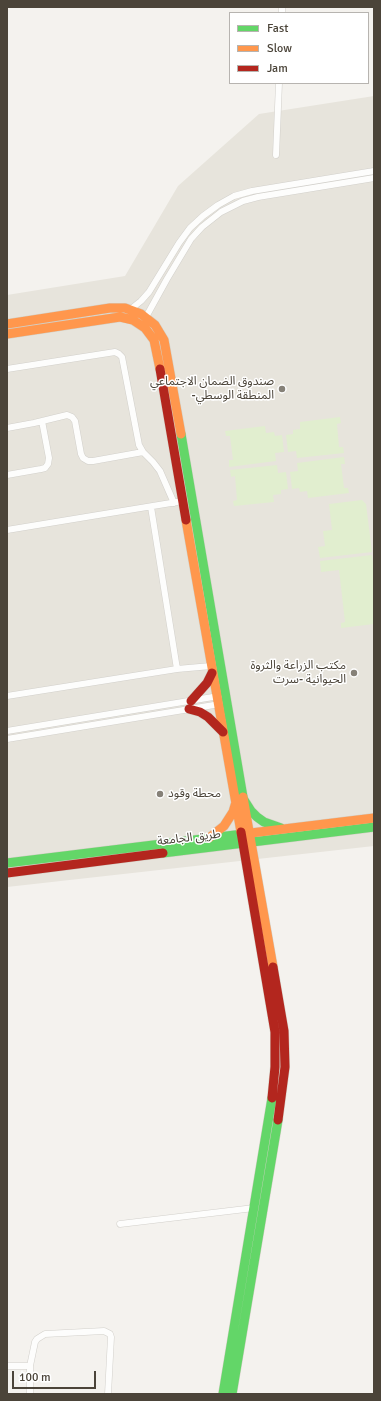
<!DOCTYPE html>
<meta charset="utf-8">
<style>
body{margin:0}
#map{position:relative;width:381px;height:1401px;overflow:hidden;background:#f4f2ee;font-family:Signika,sans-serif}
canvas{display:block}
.frame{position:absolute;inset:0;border:8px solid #4b4439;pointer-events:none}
.legend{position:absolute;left:229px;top:12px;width:140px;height:72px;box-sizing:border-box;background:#fff;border:1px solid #b7b4b0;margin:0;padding:5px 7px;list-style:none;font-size:12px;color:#4b4439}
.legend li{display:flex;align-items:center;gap:8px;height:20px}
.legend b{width:20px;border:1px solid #b7b4b0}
.scale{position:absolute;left:12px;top:1371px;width:84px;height:18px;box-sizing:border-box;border:2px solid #4b4439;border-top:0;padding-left:5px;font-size:12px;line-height:14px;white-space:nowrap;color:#4b4439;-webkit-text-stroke:3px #fff;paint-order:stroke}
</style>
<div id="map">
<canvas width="381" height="1401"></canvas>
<div class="frame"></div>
<ul class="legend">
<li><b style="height:5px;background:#63d668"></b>Fast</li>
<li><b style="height:5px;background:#ff974d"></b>Slow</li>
<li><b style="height:5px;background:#b3261e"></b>Jam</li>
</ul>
<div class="scale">100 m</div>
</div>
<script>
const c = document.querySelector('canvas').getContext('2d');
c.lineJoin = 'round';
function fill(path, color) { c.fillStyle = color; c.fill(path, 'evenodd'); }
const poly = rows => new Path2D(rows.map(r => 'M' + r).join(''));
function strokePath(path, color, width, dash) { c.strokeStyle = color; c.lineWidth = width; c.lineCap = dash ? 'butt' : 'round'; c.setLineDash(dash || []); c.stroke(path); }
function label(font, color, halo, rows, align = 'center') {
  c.font = font + ' Signika,"Noto Sans Arabic",sans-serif'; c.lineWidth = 3; c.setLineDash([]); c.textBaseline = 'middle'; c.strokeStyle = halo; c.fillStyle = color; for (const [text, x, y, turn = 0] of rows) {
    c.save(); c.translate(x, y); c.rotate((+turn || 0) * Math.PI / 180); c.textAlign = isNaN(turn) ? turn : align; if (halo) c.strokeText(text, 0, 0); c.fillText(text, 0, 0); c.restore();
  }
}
const residential = poly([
 [374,96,374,846,7,887,7,295,125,276,178,186,259,114]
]);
const green = poly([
 [340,417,341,423,337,424,339,447,343,447,344,453,297,458,296,451,288,452,286,435,293,434,293,430,300,429,300,422],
 [265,426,266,433,274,432,275,436,282,435,284,452,275,453,276,461,229,467,229,460,233,460,230,436,226,436,225,431],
 [344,457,345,464,341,464,344,488,348,488,349,493,308,498,307,491,300,492,299,488,292,489,290,472,298,471,297,463],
 [277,465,278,473,286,472,288,489,281,490,281,494,273,495,274,502,234,506,233,501,237,500,235,476,231,477,230,470],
 [362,500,366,504,372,552,320,558,318,547,325,546,323,531,332,530,329,504],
 [372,555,374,573,374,624,341,628,341,623,345,622,339,570,321,572,320,561]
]);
const street = poly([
 [282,13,282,7],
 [276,155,279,83],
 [131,309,141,301,149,292,179,243,190,228,203,216,218,205,234,196,252,191,374,171],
 [146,317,167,279,191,239,202,227,221,212,243,201,258,197,374,178],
 [7,369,115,352,119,354,122,357,139,445,143,452,153,462,160,471,174,503],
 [7,428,34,423,67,415,72,417,75,421,81,454,83,458,88,461,93,461,143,452],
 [7,475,41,469,45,468,48,464,49,458,42,421],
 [151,507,177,669],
 [7,530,177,502],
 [7,696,177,669,211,666],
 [7,731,219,696],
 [7,739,220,704],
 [120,1224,254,1208],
 [7,1366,30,1366,35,1342,37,1339,45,1334,104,1331,110,1334,111,1337,108,1394],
 [30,1366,30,1394]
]);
const fast = poly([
 [181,434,243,797],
 [244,800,251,811,257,817,264,822,281,828],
 [163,853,374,827],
 [7,863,243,834],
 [223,1394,272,1098],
 [232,1394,278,1120]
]);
const slow = poly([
 [7,324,110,308,125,308,141,314,155,325,164,340,181,434],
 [7,334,120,317,133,320,145,328,154,340,160,369],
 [186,520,241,832],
 [243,797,273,967],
 [243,834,374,818],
 [209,838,224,826,233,812,236,802]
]);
const jam = poly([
 [160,369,186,520],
 [191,701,207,683,212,673],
 [189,709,200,712,208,717,223,732],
 [241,832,275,1032,275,1067,272,1098],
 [7,873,163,853],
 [273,967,284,1031,285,1067,278,1120]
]);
const markers = [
 [282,389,4,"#868178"],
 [354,673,4,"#868178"],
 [160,794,4,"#868178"]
];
const poiNames = [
 ["صندوق الضمان الاجتماعي",274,382],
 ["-المنطقة الوسطي",274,396],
 ["مكتب الزراعة والثروة",346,666],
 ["الحيوانية -سرت",346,680],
 ["محطة وقود",168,794,"left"]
];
const streetNames = [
 ["طريق الجامعة",189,838,-7]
];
fill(residential, '#e7e4dc');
fill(green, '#e1eecf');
strokePath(street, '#d2d0cb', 7);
strokePath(fast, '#d3cfc5', 10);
strokePath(slow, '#d3cfc5', 10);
strokePath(jam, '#d3cfc5', 10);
strokePath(street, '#fdfdfc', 6);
strokePath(fast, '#63d668', 9);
strokePath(slow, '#ff974d', 9);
strokePath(jam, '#b3261e', 9);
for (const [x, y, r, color] of markers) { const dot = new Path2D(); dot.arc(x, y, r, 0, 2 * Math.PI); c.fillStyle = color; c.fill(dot); strokePath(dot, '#fff', 1.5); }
label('12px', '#4b4439', '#fff', poiNames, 'right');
label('12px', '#4b4439', '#fff', streetNames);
</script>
